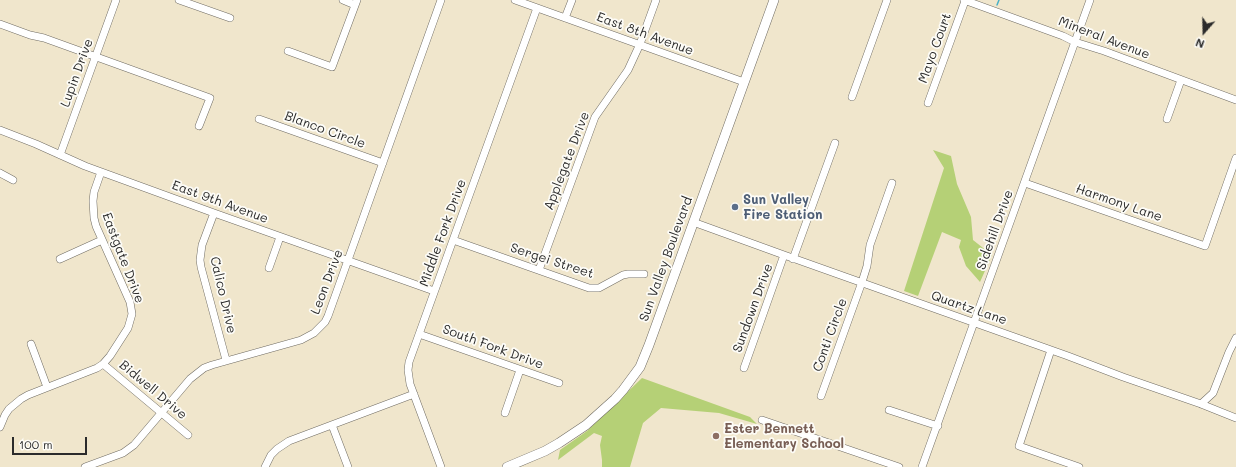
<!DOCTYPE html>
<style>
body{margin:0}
#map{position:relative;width:1236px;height:467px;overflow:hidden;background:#f0e6cc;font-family:Mali,sans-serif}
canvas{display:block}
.north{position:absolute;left:1184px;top:12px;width:40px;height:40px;-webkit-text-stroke:3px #fdfcf7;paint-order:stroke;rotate:200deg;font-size:11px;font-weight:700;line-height:16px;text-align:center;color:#2b2b2b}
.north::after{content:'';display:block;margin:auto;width:14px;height:18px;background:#2b2b2b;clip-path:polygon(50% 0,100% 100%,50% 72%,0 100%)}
.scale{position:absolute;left:12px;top:437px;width:75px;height:18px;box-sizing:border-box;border:2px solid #2b2b2b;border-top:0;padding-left:5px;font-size:12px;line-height:14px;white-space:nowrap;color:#2b2b2b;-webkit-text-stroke:3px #fdfcf7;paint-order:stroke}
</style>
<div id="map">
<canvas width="1236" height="467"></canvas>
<div class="north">N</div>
<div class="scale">100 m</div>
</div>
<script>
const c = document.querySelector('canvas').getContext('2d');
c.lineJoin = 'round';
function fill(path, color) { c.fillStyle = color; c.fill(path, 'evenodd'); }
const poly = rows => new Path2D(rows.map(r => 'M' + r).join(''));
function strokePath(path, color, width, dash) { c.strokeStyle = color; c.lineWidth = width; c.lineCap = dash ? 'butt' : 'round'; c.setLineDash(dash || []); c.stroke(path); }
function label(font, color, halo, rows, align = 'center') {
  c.font = font + ' Mali,sans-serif'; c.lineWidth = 3.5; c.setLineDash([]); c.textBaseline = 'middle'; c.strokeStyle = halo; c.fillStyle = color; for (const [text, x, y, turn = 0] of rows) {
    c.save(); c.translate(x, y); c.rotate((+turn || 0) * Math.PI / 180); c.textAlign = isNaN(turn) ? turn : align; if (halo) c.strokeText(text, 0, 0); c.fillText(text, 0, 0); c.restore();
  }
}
const green = poly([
 [933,150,951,156,957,184,971,217,973,240,992,255,980,282,966,266,959,247,961,240,942,232,918,296,904,291,944,168],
 [642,378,750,417,757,424,719,413,661,408,643,423,630,467,602,467,602,460,600,445,602,436,594,433,558,460,560,450,587,431]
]);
const stream = poly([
 [997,5,999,0]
]);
const minor = poly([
 [179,0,230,18],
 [343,0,355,5],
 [515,0,744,82],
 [964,0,1063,36,1075,42,1104,51,1236,100],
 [565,18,572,0],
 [0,24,30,35,44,38,210,98,199,126],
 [288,51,332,67,357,0],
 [852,97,887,0],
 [928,103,965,1],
 [259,119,383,163],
 [1167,119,1181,80],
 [0,130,36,144,85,166,214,213,434,291],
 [60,155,116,0],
 [0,173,13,180],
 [1025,183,1205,246,1236,158],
 [214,213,202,245,200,260,201,267,226,360],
 [693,222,784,255,1068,356,1123,377,1201,404,1236,418],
 [453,240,589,288,599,288,623,275,628,274,644,274],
 [60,259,102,240],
 [793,259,835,143],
 [269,268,280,237],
 [539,270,595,117,628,70,640,44,656,0],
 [419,334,559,383],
 [31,344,47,387],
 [1051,350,1019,446,1079,467],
 [103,364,188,435],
 [744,368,784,255],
 [821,396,862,282,867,266,870,245,892,183],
 [1201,404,1213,393,1229,352,1236,338],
 [889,410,938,426],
 [505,413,520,370],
 [762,420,899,467],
 [332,425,348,467],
 [0,427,5,415,9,409,21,399,28,395,97,368,103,364,110,356,128,328,132,314,130,302,96,226,94,218,93,201,94,192,101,172],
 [85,467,123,453,134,445,190,379,204,368,212,365,301,340,314,333,325,322,328,316,441,0],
 [265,467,271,455,277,449,289,441,414,394],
 [441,467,410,384,408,370,409,362,453,240,537,8],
 [922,467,1090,0]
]);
const major = poly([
 [507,467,545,451,559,443,586,425,615,399,623,390,640,367,649,345,774,0]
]);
const markers = [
 [735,207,4,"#5c6f8a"],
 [716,436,4,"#8d6e63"]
];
const streetNames = [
 ["East 8th Avenue",645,34,20],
 ["Mineral Avenue",1104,38,21],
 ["Mayo Court",935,48,-70],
 ["Lupin Drive",77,73,-70],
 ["Blanco Circle",325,130,20],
 ["Applegate Drive",567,161,-69],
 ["East 9th Avenue",220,202,20],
 ["Harmony Lane",1119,203,19],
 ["Sidehill Drive",995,230,-70],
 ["Middle Fork Drive",443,233,-70],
 ["Eastgate Drive",123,258,69],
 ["Sun Valley Boulevard",666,259,-70],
 ["Sergei Street",552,261,18],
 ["Leon Drive",327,282,-69],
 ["Calico Drive",223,295,77],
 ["Sundown Drive",753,308,-70],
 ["Quartz Lane",969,308,19],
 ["Conti Circle",830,335,-70],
 ["South Fork Drive",493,347,20],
 ["Bidwell Drive",153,390,40]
];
const serviceNames = [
 ["Sun Valley",743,200],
 ["Fire Station",743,215]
];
const educationNames = [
 ["Ester Bennett",724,429],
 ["Elementary School",724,444]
];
fill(green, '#b5d076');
strokePath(stream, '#48b0c7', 1.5);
strokePath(minor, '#706c63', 8);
strokePath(major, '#706c63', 10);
strokePath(minor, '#fff', 7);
strokePath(major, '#fff', 9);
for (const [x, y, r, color] of markers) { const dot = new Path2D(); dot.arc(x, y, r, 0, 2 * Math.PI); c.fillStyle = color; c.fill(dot); strokePath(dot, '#fdfcf7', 1.5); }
label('13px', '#2b2b2b', '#fdfcf7', streetNames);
label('bold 13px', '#4e5e75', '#fdfcf7', serviceNames, 'left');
label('bold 13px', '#785e54', '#fdfcf7', educationNames, 'left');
</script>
